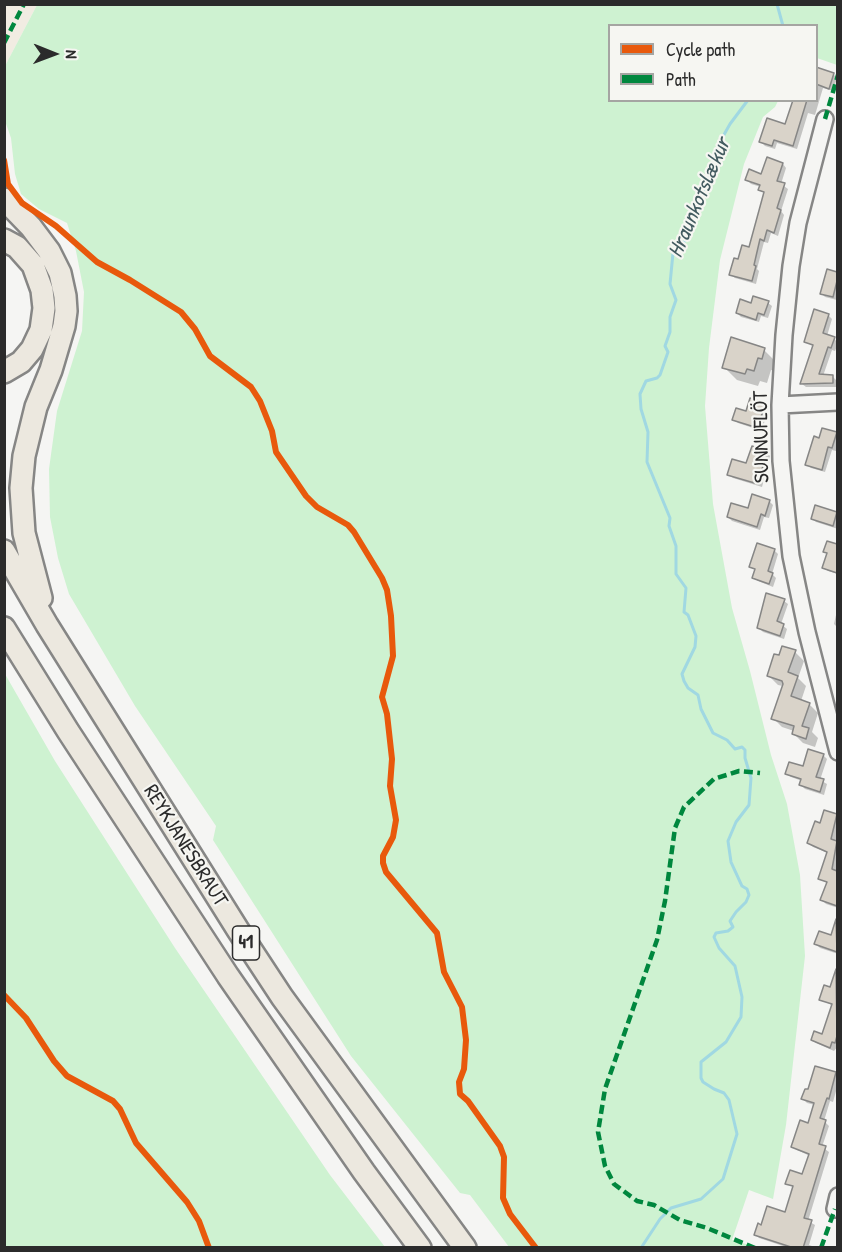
<!DOCTYPE html>
<meta charset="utf-8">
<style>
body{margin:0}
#map{position:relative;width:842px;height:1252px;overflow:hidden;background:#f5f5f3;font-family:"Patrick Hand",sans-serif}
canvas{display:block}
.frame{position:absolute;inset:0;border:6px solid #2b2b2b;pointer-events:none}
.legend{position:absolute;left:608px;top:24px;width:210px;height:78px;box-sizing:border-box;background:#f6f6f2;border:2px solid #a5a5a2;margin:0;padding:8px 10px;list-style:none;font-size:18px;color:#2b2b2b}
.legend li{display:flex;align-items:center;gap:12px;height:30px}
.legend b{width:30px;border:2px solid #a5a5a2}
.north{position:absolute;left:24px;top:24px;width:60px;height:60px;-webkit-text-stroke:4px #f6f6f2;paint-order:stroke;rotate:91deg;font-size:16px;font-weight:700;line-height:24px;text-align:center;color:#2b2b2b}
.north::after{content:'';display:block;margin:auto;width:21px;height:27px;background:#2b2b2b;clip-path:polygon(50% 0,100% 100%,50% 72%,0 100%)}
</style>
<div id="map">
<canvas width="842" height="1252"></canvas>
<div class="frame"></div>
<ul class="legend">
<li><b style="height:8px;background:#e8590c"></b>Cycle path</li>
<li><b style="height:8px;background:#00873e"></b>Path</li>
</ul>
<div class="north">N</div>
</div>
<script>
const c = document.querySelector('canvas').getContext('2d');
c.lineJoin = 'round';
function fill(path, color) { c.fillStyle = color; c.fill(path, 'evenodd'); }
const poly = rows => new Path2D(rows.map(r => 'M' + r).join(''));
function strokePath(path, color, width, dash) { c.strokeStyle = color; c.lineWidth = width; c.lineCap = dash ? 'butt' : 'round'; c.setLineDash(dash || []); c.stroke(path); }
function label(font, color, halo, rows, align = 'center') {
  c.font = font + ' "Patrick Hand",sans-serif'; c.lineWidth = 4.5; c.setLineDash([]); c.textBaseline = 'middle'; c.strokeStyle = halo; c.fillStyle = color; for (const [text, x, y, turn = 0] of rows) {
    c.save(); c.translate(x, y); c.rotate((+turn || 0) * Math.PI / 180); c.textAlign = isNaN(turn) ? turn : align; if (halo) c.strokeText(text, 0, 0); c.fillText(text, 0, 0); c.restore();
  }
}
const built = poly([
 [5,5,37,5,5,66]
]);
const green = poly([
 [37,5,837,5,837,65,817,58,816,26,610,26,610,100,778,101,775,107,763,117,744,164,720,260,709,348,705,406,713,504,732,608,750,671,771,755,787,804,800,875,805,956,786,1125,773,1199,749,1190,732,1240,756,1247,509,1247,470,1195,460,1193,351,1056,213,840,216,826,135,706,69,594,58,558,50,517,49,469,57,411,82,331,84,292,76,251,67,223,39,209,21,194,15,174,11,138,4,118,5,66],
 [5,674,55,761,175,948,330,1175,385,1247,5,1247]
]);
const shadow = poly([
 [816,69,833,74,837,78,833,91,823,88,815,115,808,113,797,149,777,143,775,149,765,146,761,142,786,125,793,103,790,100,816,100],
 [783,164,786,168,781,184,788,189,781,211,784,215,778,236,771,233,768,243,764,242,757,269,759,271,756,284,735,278,731,275,739,261,750,249,764,193,760,190,761,187,751,184,747,180,762,175],
 [828,271,838,274,837,300,825,297,821,293],
 [768,303,772,306,768,318,761,316,759,322,741,317,737,313,751,305],
 [828,315,832,319,827,336,834,338,838,344,835,351,832,350,823,376,832,376,836,380,836,387,806,387,802,384,814,347,805,341],
 [764,350,777,363,775,371,771,370,767,383,760,381,758,386,737,380,724,367],
 [764,404,768,408,762,431,738,423,734,419],
 [836,434,838,446,836,451,832,450,825,472,811,468,807,464,820,440],
 [766,452,770,456,762,487,733,478,729,474],
 [769,501,773,505,769,518,764,517,760,530,732,521,728,517],
 [816,507,838,515,838,529,816,522,812,518],
 [838,538,838,574,828,571,824,568,828,555,825,552,835,545],
 [774,550,778,554,772,574,776,578,773,587,758,581,754,578,756,571,751,567],
 [784,601,788,604,781,624,787,629,784,639,763,632,759,628],
 [836,615,838,616,838,628,834,624],
 [795,652,804,661,798,678,806,686,801,701,809,704,818,713,812,732,818,738,815,747,803,743,794,734,794,731,782,727,773,718,783,686,778,685,768,675,780,657],
 [823,755,827,759,820,780,827,784,824,795,805,789,801,785,802,781,791,777,787,774,804,768],
 [825,812,838,816,838,833,835,842,838,842,836,872,838,873,838,908,826,904,822,900,828,884,820,878,828,853,813,847,809,843,821,825],
 [837,922,838,923,838,954,820,948,816,944,832,937],
 [837,972,838,1046,834,1051,816,1043,812,1040,823,1036,833,1006,821,999,831,989],
 [835,1074,838,1076,838,1084,833,1102,830,1101,824,1121,829,1126,822,1147,829,1152,808,1221,815,1225,809,1245,818,1248,789,1248,759,1238,756,1234,762,1227,786,1214,794,1188,787,1183,803,1176,810,1156,797,1150,793,1147,809,1125,815,1105,807,1103,803,1099]
]);
const stream = poly([
 [777,4,783,26],
 [641,1248,660,1219,671,1208,701,1199,723,1179,737,1134,729,1100,724,1093,714,1089,703,1082,701,1078,701,1062,726,1042,741,1017,742,997,735,966,719,948,714,937,716,933,728,931,733,927,730,921,736,912,746,902,749,895,747,889,742,886,731,862,728,841,736,822,749,805,751,778,745,758,745,750,742,747,735,749,727,740,713,733,701,709,698,695,688,688,684,681,682,674,695,647,696,636,688,615,684,612,686,588,676,574,676,546,669,526,670,518,647,462,648,432,641,409,640,394,646,381,657,378,660,375,668,352,665,346,670,332,670,317,676,300,670,284,673,253,678,245,685,241,689,235,721,140,730,124,748,100]
]);
const building = poly([
 [816,67,834,73,829,89,816,84,816,67],
 [793,100,807,100,793,146,774,140,772,146,759,142,767,118,785,124,793,100],
 [767,157,783,163,777,181,785,183,777,208,781,210,774,233,767,230,764,241,760,239,754,265,756,266,752,281,729,275,734,258,738,259,742,245,749,247,764,192,758,190,760,185,745,180,749,169,761,174,767,157],
 [827,269,837,272,837,281,833,297,820,294,827,269],
 [753,296,769,301,764,315,758,313,756,320,736,313,740,299,751,303,753,296],
 [814,309,829,314,823,333,835,337,831,348,828,347,819,374,833,375,833,383,800,384,813,345,804,342,814,309],
 [731,337,765,348,762,359,758,358,754,371,747,369,745,374,722,368,731,337],
 [750,398,765,403,758,428,732,420,736,408,746,411,750,398],
 [822,428,837,432,832,448,828,447,822,470,805,465,814,436,819,438,822,428],
 [752,446,767,451,758,484,727,475,732,459,746,463,752,446],
 [752,494,770,500,765,516,761,514,757,527,727,517,731,503,748,508,752,494],
 [815,505,837,512,833,526,811,519,815,505],
 [827,541,837,544,837,573,822,568,827,553,823,552,827,541],
 [757,543,775,549,768,571,773,573,769,584,752,578,755,569,749,567,757,543],
 [766,593,785,599,777,621,784,624,780,636,757,628,766,593],
 [782,646,796,650,788,672,798,676,791,696,810,703,802,726,809,728,806,739,792,734,794,726,771,719,783,684,782,681,767,676,774,654,779,655,782,646],
 [808,749,824,754,816,777,824,779,820,792,799,785,801,779,785,774,789,762,803,766,808,749],
 [824,810,837,814,831,839,837,841,832,869,837,871,837,906,820,900,827,882,818,879,827,852,807,843,815,821,820,823,824,810],
 [836,919,837,952,814,944,819,931,831,935,836,919],
 [836,969,837,1036,835,1043,832,1042,830,1048,811,1040,814,1031,822,1034,832,1004,819,1000,824,985,830,987,836,969],
 [815,1066,836,1072,829,1099,827,1098,820,1118,826,1120,819,1144,826,1146,804,1218,812,1220,803,1248,794,1248,754,1235,758,1223,761,1225,767,1206,785,1212,793,1186,785,1184,790,1170,802,1174,809,1154,791,1147,800,1120,808,1123,814,1103,801,1099,805,1089,808,1089,815,1066]
]);
const minor = poly([
 [825,119,798,223,791,266,784,335,780,405,781,461,791,556,807,632,838,752],
 [780,405,838,402],
 [835,1209,838,1196]
]);
const highway = poly([
 [4,199,31,227,49,251,60,273,65,296,66,311,64,326,51,370,36,407,24,456,21,488,24,533,41,598],
 [4,240,17,247,33,265,42,290,44,308,41,330,32,349,21,362,4,372],
 [4,551,47,625,238,930,282,997,465,1248],
 [4,628,68,731,228,976,364,1172,420,1248]
]);
const quiet = poly([
 [4,43,24,4],
 [825,119,838,75],
 [755,1248,707,1228,680,1220,654,1205,637,1201,614,1184,605,1166,598,1132,605,1089,657,940,665,901,675,828,684,807,714,779,739,771,760,773],
 [821,1248,835,1209]
]);
const cycleway = poly([
 [4,160,8,184,22,203,56,226,97,262,130,280,181,312,195,329,210,356,251,387,260,401,272,431,276,452,306,496,317,507,348,525,354,532,382,578,387,590,391,616,393,656,382,697,387,714,392,759,390,786,396,820,393,837,383,856,383,863,386,872,437,933,444,972,462,1007,466,1040,464,1069,459,1082,460,1094,468,1101,500,1146,504,1157,503,1198,510,1214,536,1248],
 [4,995,26,1018,54,1061,67,1076,113,1101,120,1109,136,1143,187,1202,199,1221,209,1248]
]);
const shields = [
 [246,943,27]
];
const shieldNames = [
 ["41",246,943]
];
const streetNames = [
 ["SUNNUFLÖT",762,437,-91],
 ["REYKJANESBRAUT",185,846,58]
];
const waterNames = [
 ["Hraunkotslækur",700,198,-67]
];
fill(built, '#f1ece2');
fill(green, '#cef2d1');
fill(shadow, '#0003');
strokePath(stream, '#a0d8e2', 3);
fill(building, '#d9d3c9');
strokePath(building, '#868685', 1.5);
strokePath(minor, '#868685', 20);
strokePath(highway, '#868685', 26);
strokePath(minor, '#f5f5f3', 15);
strokePath(highway, '#ece8df', 21);
strokePath(quiet, '#00873e', 4.5, [9, 4.5]);
strokePath(cycleway, '#e8590c', 6);
for (const [x, y, w] of shields) { const box = new Path2D(); box.roundRect(x - w / 2, y - 17, w, 34, 4.5); c.fillStyle = '#f6f6f2'; c.fill(box); strokePath(box, '#2b2b2b', 1.5); }
label('bold 20px', '#2b2b2b', null, shieldNames);
label('21px', '#2b2b2b', '#f6f6f2', streetNames);
label('italic 22px', '#435b60', '#f6f6f2', waterNames);
</script>
